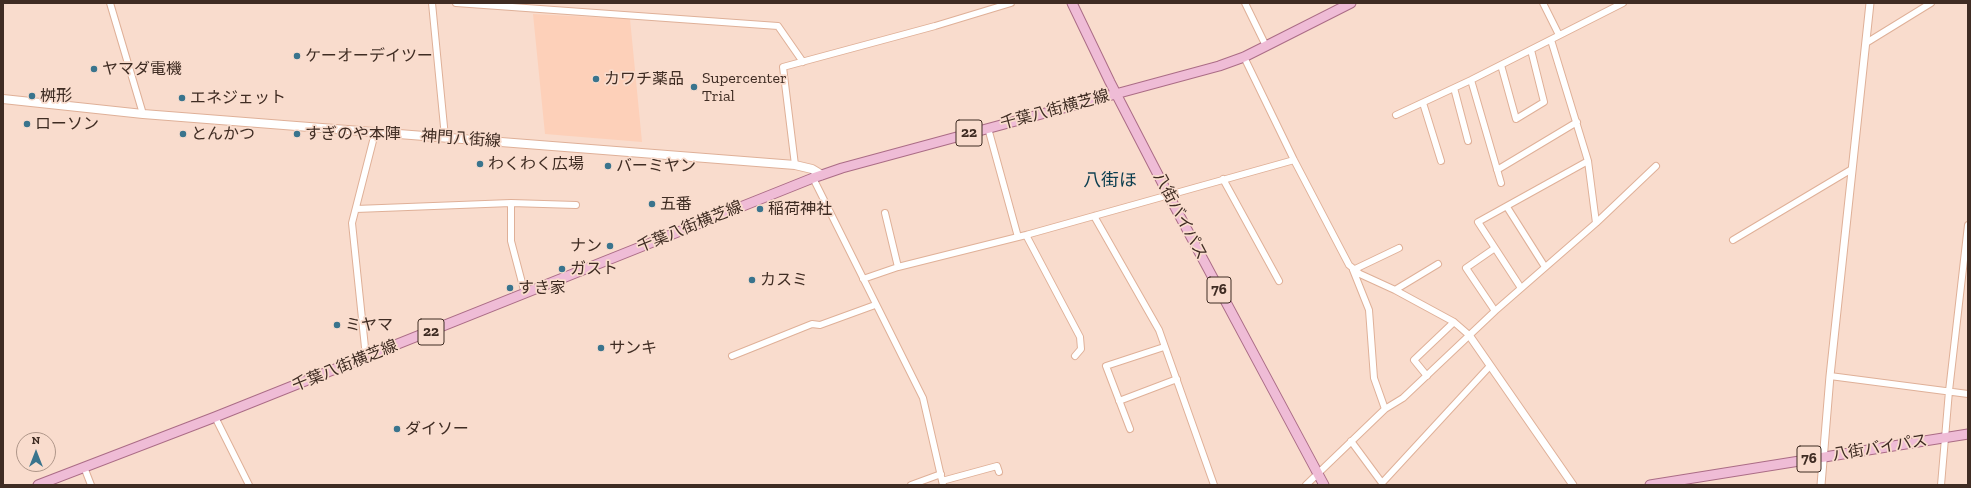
<!DOCTYPE html>
<meta charset="utf-8">
<style>
body{margin:0}
#map{position:relative;width:1971px;height:488px;overflow:hidden;background:#f9dccd;font-family:"Zilla Slab",serif}
canvas{display:block}
.frame{position:absolute;inset:0;border:4px solid #3f2c23;pointer-events:none}
.north{position:absolute;left:16px;top:432px;width:40px;height:40px;box-sizing:border-box;background:#f9dccd;border:1px solid #af9689;border-radius:50%;rotate:0deg;font-size:11px;font-weight:700;line-height:16px;text-align:center;color:#3f2c23}
.north::after{content:'';display:block;margin:auto;width:14px;height:18px;background:#3a748d;clip-path:polygon(50% 0,100% 100%,50% 72%,0 100%)}
</style>
<div id="map">
<canvas width="1971" height="488"></canvas>
<div class="frame"></div>
<div class="north">N</div>
</div>
<script>
const c = document.querySelector('canvas').getContext('2d');
c.lineJoin = 'round';
function fill(path, color) { c.fillStyle = color; c.fill(path, 'evenodd'); }
const poly = rows => new Path2D(rows.map(r => 'M' + r).join(''));
function strokePath(path, color, width, dash) { c.strokeStyle = color; c.lineWidth = width; c.lineCap = dash ? 'butt' : 'round'; c.setLineDash(dash || []); c.stroke(path); }
function label(font, color, halo, rows, align = 'center') {
  c.font = font + ' "Zilla Slab","Noto Sans JP",serif'; c.lineWidth = 3.5; c.setLineDash([]); c.textBaseline = 'middle'; c.strokeStyle = halo; c.fillStyle = color; for (const [text, x, y, turn = 0] of rows) {
    c.save(); c.translate(x, y); c.rotate((+turn || 0) * Math.PI / 180); c.textAlign = isNaN(turn) ? turn : align; if (halo) c.strokeText(text, 0, 0); c.fillText(text, 0, 0); c.restore();
  }
}
const built = poly([
 [533,14,630,19,642,142,545,134]
]);
const minor = poly([
 [110,3,143,114],
 [432,3,445,137],
 [456,3,778,26,803,62],
 [1245,3,1266,46],
 [1543,3,1559,35],
 [1551,40,1588,161,1596,223],
 [1866,43,1931,3],
 [1244,57,1294,160,1349,265,1360,274,1395,290,1454,322,1469,335],
 [1501,65,1516,119,1544,102,1531,50],
 [1471,80,1501,183],
 [1454,88,1468,141],
 [1423,103,1441,161],
 [1396,115,1471,80,1623,3],
 [988,128,1018,237],
 [795,165,783,67,935,26,1011,3],
 [1497,170,1577,122],
 [813,178,923,398,943,485],
 [1223,179,1279,281],
 [511,203,511,241,525,294],
 [1507,207,1545,267],
 [356,209,511,203,576,205],
 [885,213,898,267],
 [1094,216,1159,330,1214,485],
 [1026,235,1080,337,1081,349,1075,356],
 [1733,240,1852,169],
 [1495,248,1466,268,1495,311],
 [863,279,898,267,1026,235,1294,160],
 [1521,288,1478,222,1588,161],
 [1395,290,1438,264],
 [732,356,812,324,820,325,875,305],
 [366,357,352,223,375,133],
 [1427,376,1414,360,1454,322],
 [1830,376,1968,394],
 [1119,401,1177,379],
 [1385,409,1374,378,1369,310,1353,270,1399,248],
 [215,417,249,485],
 [1130,429,1106,366,1164,347],
 [1351,441,1382,483,1489,367],
 [84,467,91,485],
 [942,481,997,466,999,472],
 [911,485,941,474],
 [1306,485,1385,409,1403,398,1495,311,1596,223,1656,166],
 [1941,485,1949,391,1968,225]
]);
const tertiary = poly([
 [1469,335,1573,485],
 [1821,485,1830,376,1870,3]
]);
const secondary = poly([
 [3,99,143,114,795,165,812,169,822,175]
]);
const primary = poly([
 [1072,3,1110,82,1168,194,1324,485],
 [38,485,215,417,813,178,842,168,1219,66,1244,57,1266,46,1351,3],
 [1650,485,1968,434]
]);
const markers = [
 [297,56,4,"#3a748d"],
 [94,69,4,"#3a748d"],
 [596,79,4,"#3a748d"],
 [694,87,4,"#3a748d"],
 [32,96,4,"#3a748d"],
 [182,98,4,"#3a748d"],
 [27,124,4,"#3a748d"],
 [183,134,4,"#3a748d"],
 [297,134,4,"#3a748d"],
 [480,164,4,"#3a748d"],
 [608,166,4,"#3a748d"],
 [652,204,4,"#3a748d"],
 [760,209,4,"#3a748d"],
 [610,246,4,"#3a748d"],
 [562,269,4,"#3a748d"],
 [752,280,4,"#3a748d"],
 [510,288,4,"#3a748d"],
 [337,325,4,"#3a748d"],
 [601,348,4,"#3a748d"],
 [397,429,4,"#3a748d"]
];
const shields = [
 [969,133,26],
 [1219,290,24],
 [431,332,26],
 [1809,459,24]
];
const shieldNames = [
 ["22",969,133],
 ["76",1219,290],
 ["22",431,332],
 ["76",1809,459]
];
const poiNames = [
 ["ケーオーデイツー",305,56],
 ["ヤマダ電機",102,69],
 ["Supercenter",702,78],
 ["Trial",702,96],
 ["カワチ薬品",604,79],
 ["桝形",40,96],
 ["エネジェット",190,98],
 ["ローソン",35,124],
 ["とんかつ",191,134],
 ["すぎのや本陣",305,134],
 ["わくわく広場",488,164],
 ["バーミヤン",616,166],
 ["五番",660,204],
 ["稲荷神社",768,209],
 ["ナン",602,246,"right"],
 ["ガスト",570,269],
 ["カスミ",760,280],
 ["すき家",518,288],
 ["ミヤマ",345,325],
 ["サンキ",609,348],
 ["ダイソー",405,429]
];
const streetNames = [
 ["千葉八街横芝線",1055,110,-15],
 ["神門八街線",461,139,4],
 ["八街バイパス",1180,216,62],
 ["千葉八街横芝線",690,227,-22],
 ["千葉八街横芝線",345,366,-22],
 ["八街バイパス",1880,448,-9]
];
const quarterNames = [
 ["八街ほ",1110,181]
];
fill(built, '#fdd0b9');
strokePath(minor, '#dfb098', 8);
strokePath(tertiary, '#dfb098', 9);
strokePath(secondary, '#dfb098', 10);
strokePath(primary, '#ab6c86', 11);
strokePath(minor, '#fff', 6);
strokePath(tertiary, '#fff', 7);
strokePath(secondary, '#fff', 8);
strokePath(primary, '#efbcd6', 9);
for (const [x, y, r, color] of markers) { const dot = new Path2D(); dot.arc(x, y, r, 0, 2 * Math.PI); c.fillStyle = color; c.fill(dot); strokePath(dot, '#f9dccd', 1.5); }
for (const [x, y, w] of shields) { const box = new Path2D(); box.roundRect(x - w / 2, y - 13, w, 26, 3); c.fillStyle = '#f9dccd'; c.fill(box); strokePath(box, '#3f2c23', 1); }
label('bold 15px', '#3f2c23', null, shieldNames);
label('16px', '#3f2c23', '#f9dccd', poiNames, 'left');
label('16px', '#3f2c23', '#f9dccd', streetNames);
label('18px', '#0a3d4f', '#f9dccd', quarterNames);
</script>
